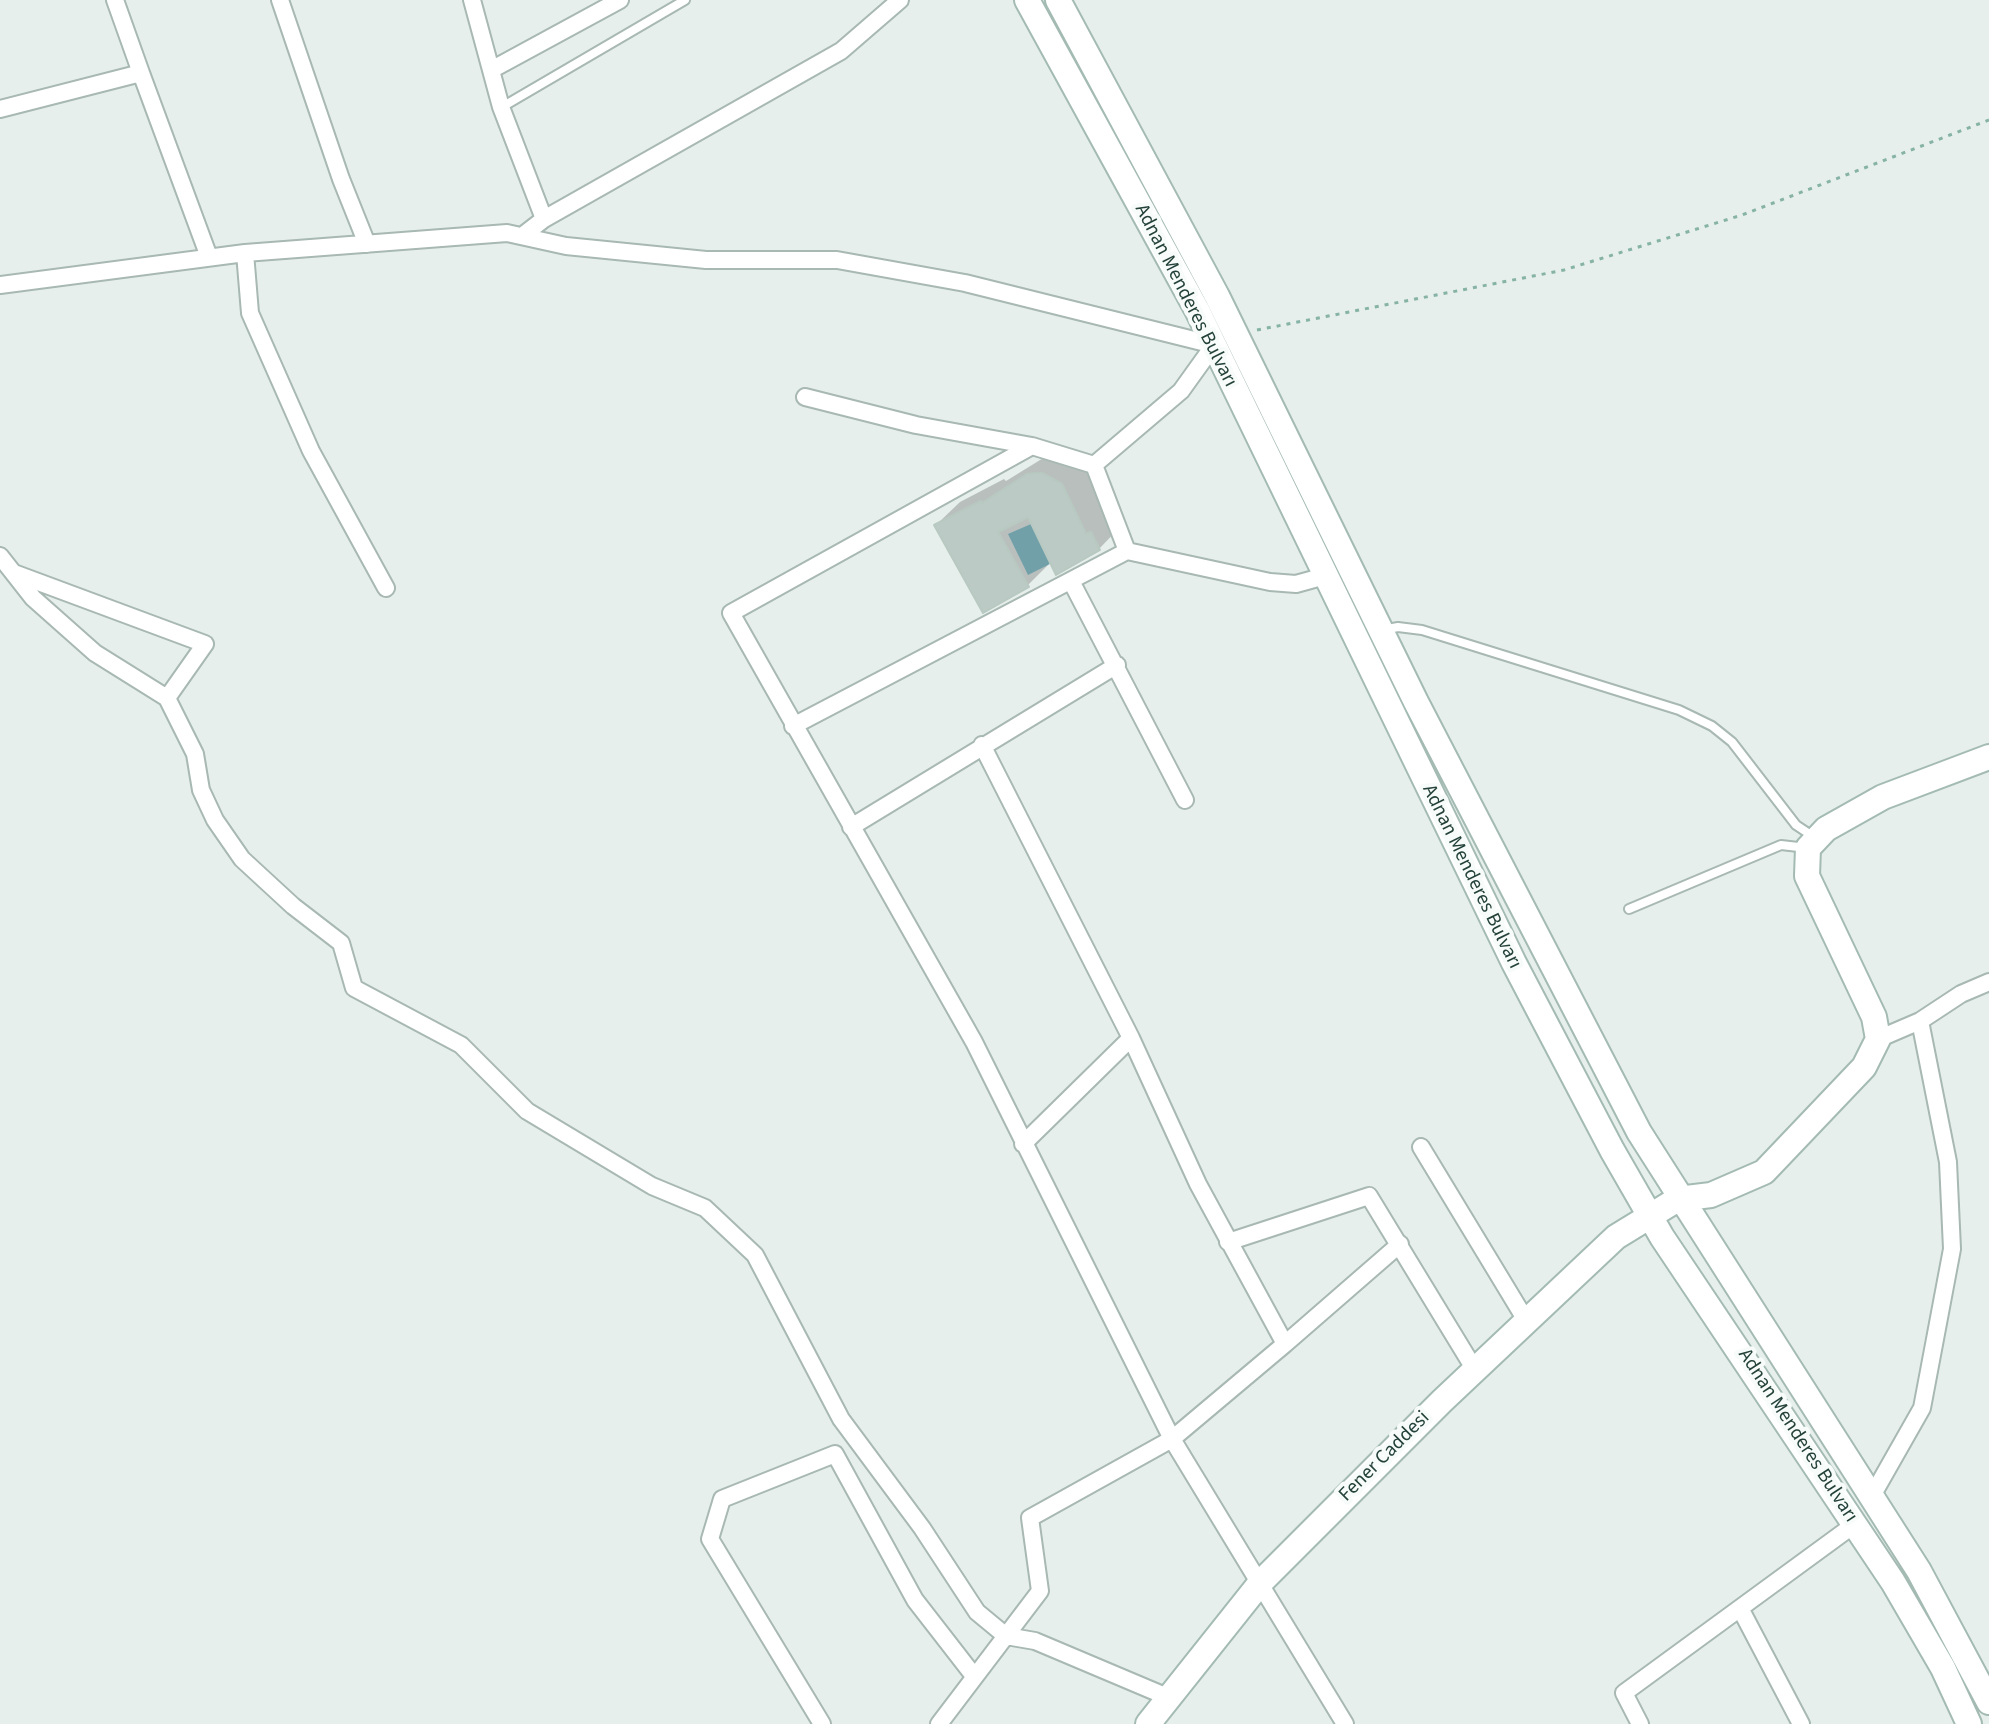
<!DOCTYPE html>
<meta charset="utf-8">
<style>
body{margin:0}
canvas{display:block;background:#e6efeb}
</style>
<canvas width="1989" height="1724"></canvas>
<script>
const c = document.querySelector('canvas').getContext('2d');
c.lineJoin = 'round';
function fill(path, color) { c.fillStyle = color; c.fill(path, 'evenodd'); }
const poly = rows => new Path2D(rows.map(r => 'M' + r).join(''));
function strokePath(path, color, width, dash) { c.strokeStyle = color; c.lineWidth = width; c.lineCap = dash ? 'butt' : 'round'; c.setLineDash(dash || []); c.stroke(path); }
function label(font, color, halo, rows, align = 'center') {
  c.font = font + ' "Source Sans 3",sans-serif'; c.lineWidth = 8; c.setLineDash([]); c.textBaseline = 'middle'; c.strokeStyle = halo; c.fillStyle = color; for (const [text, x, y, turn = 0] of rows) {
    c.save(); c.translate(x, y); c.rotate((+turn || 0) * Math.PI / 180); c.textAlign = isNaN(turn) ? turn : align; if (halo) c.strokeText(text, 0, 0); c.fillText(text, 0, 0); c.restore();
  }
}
const water = poly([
 [1031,524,1050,564,1028,575,1008,534]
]);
const shadow = poly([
 [1053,452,1085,461,1122,525,1099,549,1051,562,1028,585,936,525,960,502,1004,479,1006,481]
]);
const building = poly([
 [1042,473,1062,484,1086,534,1091,532,1100,550,1056,575,1028,517,998,532,1029,587,983,613,934,525,981,501,982,503,1027,474,1042,473]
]);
const path = poly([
 [1257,330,1564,270,1742,215,1989,120]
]);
const lane = poly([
 [502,107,685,0],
 [1382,630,1398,627,1422,630,1679,710,1712,726,1732,742,1796,825,1814,837],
 [1629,909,1781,845,1807,848]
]);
const street = poly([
 [115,0,141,73],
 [280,0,341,179,367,244],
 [472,0,501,107,544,219],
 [491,70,620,0],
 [0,109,141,73,209,257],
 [522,236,544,219,841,51,900,0],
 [245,253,250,313,311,451,386,588],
 [0,285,245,253,507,233,566,246,706,260,837,260,965,283,1214,345,1181,391,1094,465],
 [805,397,916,425,1032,446,1094,465,1127,551],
 [1032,446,731,613,974,1042,1172,1439,1345,1724],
 [0,556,33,598,95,653,167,698,195,754,201,790,215,820,242,859,293,906,341,943,354,988,461,1045,527,1111,652,1186,705,1208,755,1255,841,1419,922,1528,977,1612,1006,1636,1035,1641,1170,1698],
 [14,573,205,644,167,698],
 [1072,583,1185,800],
 [793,726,1127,551,1270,582,1296,584,1325,576],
 [851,827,1117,665],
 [1878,1039,1920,1021,1961,994,1989,982],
 [1023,1144,1131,1038],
 [1421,1147,1527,1322],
 [1228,1242,1369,1196,1475,1370],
 [1285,1344,1400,1244],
 [1872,1496,1922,1408,1952,1249,1948,1162,1920,1021],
 [1741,1610,1801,1724],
 [822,1724,710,1539,722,1499,835,1454,915,1600,974,1676],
 [939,1724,1040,1591,1030,1518,1172,1439,1285,1344,1198,1184,1131,1038,982,745],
 [1640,1724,1624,1693,1855,1524]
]);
const secondary = poly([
 [1027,0,1197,310,1514,963,1612,1150,1662,1237,1893,1582,1943,1668,1969,1724],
 [1058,0,1217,296,1416,702,1639,1132,1919,1571,1989,1702],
 [1148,1724,1261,1582,1442,1401,1616,1237,1678,1199,1711,1195,1764,1172,1864,1067,1878,1039,1874,1017,1807,876,1808,848,1826,829,1883,797,1989,757]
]);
const streetNames = [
 ["Adnan Menderes Bulvarı",1185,296,63],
 ["Adnan Menderes Bulvarı",1471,877,64],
 ["Adnan Menderes Bulvarı",1797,1436,57],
 ["Fener Caddesi",1385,1457,-45]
];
fill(water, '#8ec9d4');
fill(shadow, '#0003');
fill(building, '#bbcac4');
strokePath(building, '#b8c9c2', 2);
strokePath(lane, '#a8b8b2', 12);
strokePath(street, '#a8b8b2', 20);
strokePath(secondary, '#a4bbb3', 28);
strokePath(path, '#86b3a5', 3, [4, 6]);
strokePath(lane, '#fff', 8);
strokePath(street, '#fff', 16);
strokePath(secondary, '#fff', 24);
label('20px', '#24423a', '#f7fbf9', streetNames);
</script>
